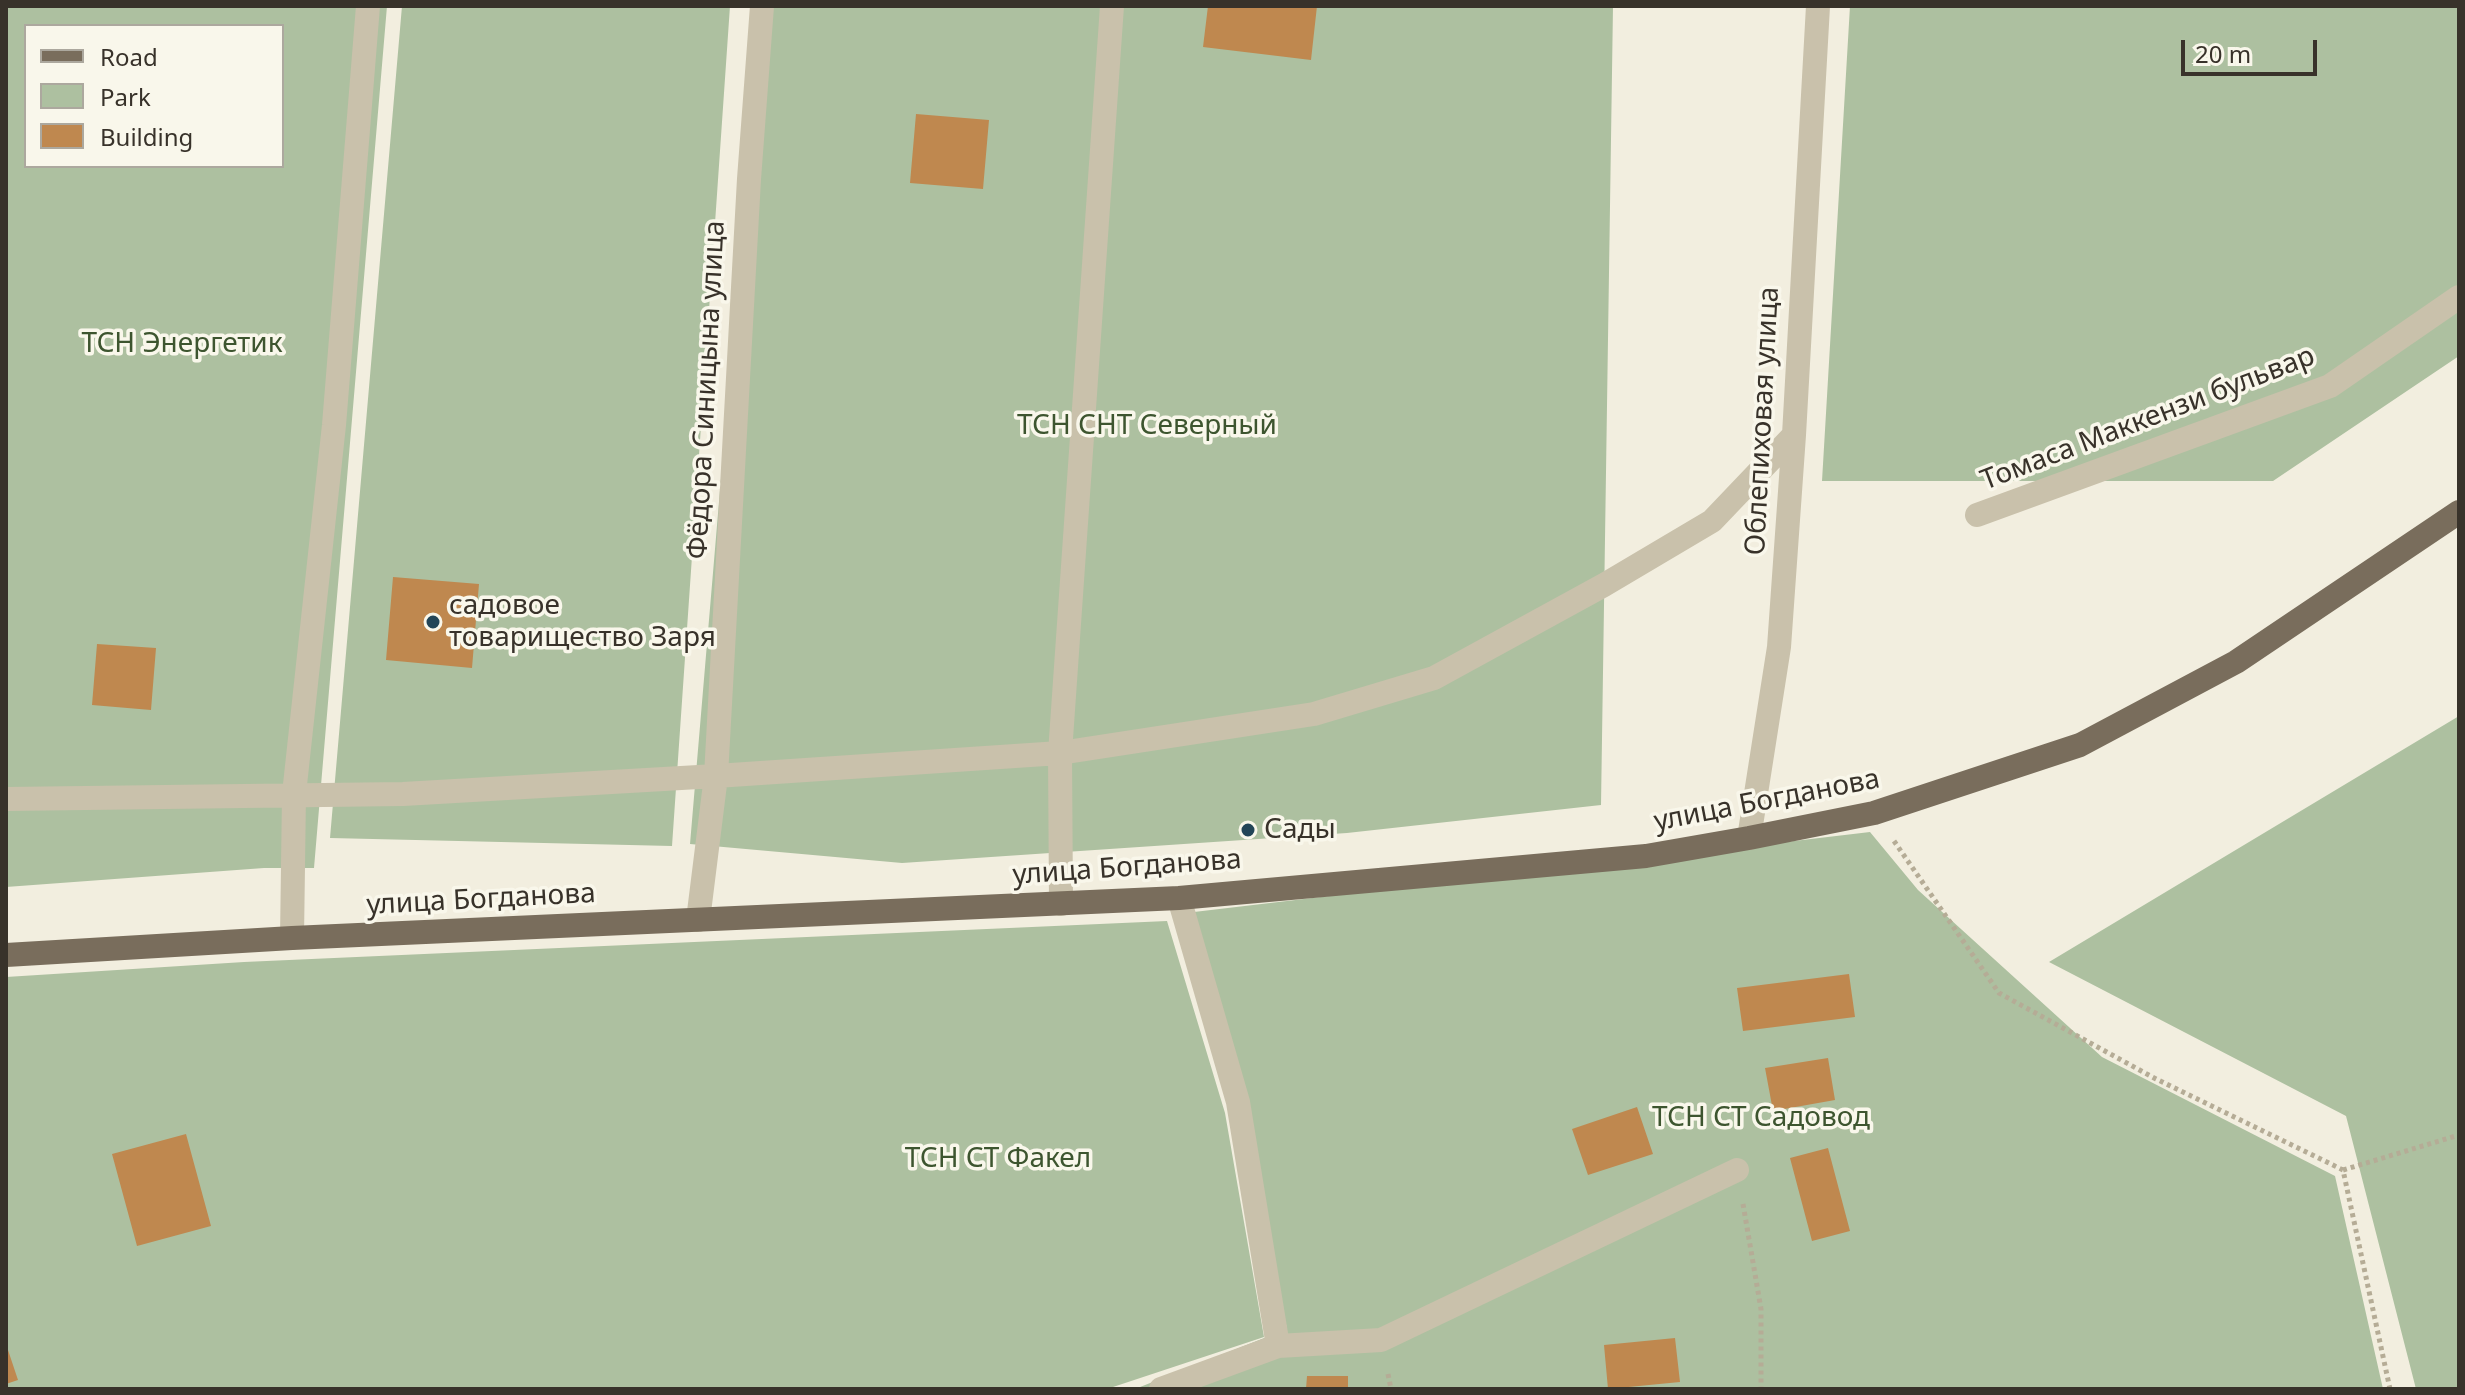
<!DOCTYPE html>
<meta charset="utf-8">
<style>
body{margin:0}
#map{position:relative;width:2465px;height:1395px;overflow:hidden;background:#f2eedf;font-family:"Noto Sans",sans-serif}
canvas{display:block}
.frame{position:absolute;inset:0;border:8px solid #38322a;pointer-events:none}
.legend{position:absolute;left:24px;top:24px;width:260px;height:144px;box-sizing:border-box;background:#f9f7eb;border:2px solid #aca89e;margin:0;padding:10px 14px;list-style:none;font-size:24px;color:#38322a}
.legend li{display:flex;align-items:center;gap:16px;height:40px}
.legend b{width:40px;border:2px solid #aca89e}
.scale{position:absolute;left:2181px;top:40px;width:136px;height:36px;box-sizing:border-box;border:4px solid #38322a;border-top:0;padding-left:10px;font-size:24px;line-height:28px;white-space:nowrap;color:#38322a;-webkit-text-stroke:6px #f9f7eb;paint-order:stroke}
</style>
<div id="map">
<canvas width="2465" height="1395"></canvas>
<div class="frame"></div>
<ul class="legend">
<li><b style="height:10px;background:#796d5c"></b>Road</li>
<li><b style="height:22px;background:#adc0a0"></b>Park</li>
<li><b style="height:22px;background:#bf884f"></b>Building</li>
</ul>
<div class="scale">20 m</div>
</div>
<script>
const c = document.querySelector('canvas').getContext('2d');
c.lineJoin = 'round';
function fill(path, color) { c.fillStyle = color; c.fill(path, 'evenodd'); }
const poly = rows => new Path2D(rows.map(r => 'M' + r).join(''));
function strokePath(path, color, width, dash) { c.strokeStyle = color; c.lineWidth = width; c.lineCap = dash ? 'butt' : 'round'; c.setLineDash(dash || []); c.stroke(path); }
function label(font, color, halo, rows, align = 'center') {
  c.font = font + ' "Noto Sans",sans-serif'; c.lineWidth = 7; c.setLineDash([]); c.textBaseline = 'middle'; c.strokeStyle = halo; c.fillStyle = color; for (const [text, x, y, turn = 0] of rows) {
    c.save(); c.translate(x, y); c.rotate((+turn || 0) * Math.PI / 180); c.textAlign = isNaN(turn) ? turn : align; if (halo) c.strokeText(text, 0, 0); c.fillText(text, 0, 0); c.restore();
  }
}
const green = poly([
 [6,6,387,6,314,868,264,868,6,887],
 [26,26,282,26,282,166,26,166],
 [402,6,730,6,672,846,330,838],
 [761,6,1613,6,1601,805,1347,833,902,863,690,844],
 [1850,6,2459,6,2459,356,2273,481,1822,481],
 [2459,716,2459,1389,2416,1389,2346,1116,2049,962],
 [1870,832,1918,890,2102,1057,2335,1176,2383,1389,1135,1389,1287,1329,1194,912],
 [1167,921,1225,1113,1264,1337,1107,1389,6,1389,6,977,244,962]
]);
const building = poly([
 [1208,6,1317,6,1311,60,1203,47],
 [916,114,989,120,983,189,910,183],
 [393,577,479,584,472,668,386,660],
 [97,644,156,648,151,710,92,705],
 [1849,974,1855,1017,1743,1031,1737,988],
 [1828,1058,1835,1100,1773,1111,1765,1068],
 [1637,1107,1653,1154,1588,1175,1572,1129],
 [186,1134,211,1226,137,1246,112,1154],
 [1828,1148,1850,1231,1812,1241,1790,1158],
 [1675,1338,1680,1382,1608,1389,1604,1345],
 [6,1344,18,1380,6,1384],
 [1307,1376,1348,1376,1348,1389,1306,1389]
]);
const path = poly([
 [1894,841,1999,993,2156,1079,2343,1170,2390,1389],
 [2343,1170,2459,1135],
 [1743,1204,1761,1309,1761,1389],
 [1388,1374,1391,1389]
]);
const minor = poly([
 [1977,515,2330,386,2459,297],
 [6,799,403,794,716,776,1060,753,1314,714,1434,678,1604,585,1712,521,1794,435],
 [1749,838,1779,647,1794,435,1818,6],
 [1179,898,1238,1102,1278,1346],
 [1061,904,1060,753,1112,6],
 [698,920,716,776,749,179,762,6],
 [292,938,294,794,334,425,368,6],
 [1161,1389,1278,1346,1381,1340,1737,1170]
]);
const major = poly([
 [6,955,292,938,1179,898,1646,856,1749,838,1874,813,2080,745,2236,662,2459,512]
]);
const markers = [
 [433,622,8,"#224557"],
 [1248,830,8,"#224557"]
];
const parkNames = [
 ["ТСН Энергетик",182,344],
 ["ТСН СНТ Северный",1147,426],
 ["ТСН СТ Садовод",1761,1118],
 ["ТСН СТ Факел",998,1159]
];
const streetNames = [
 ["Фёдора Синицына улица",707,390,-87],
 ["Томаса Маккензи бульвар",2148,419,-21],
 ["Облепиховая улица",1763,421,-87],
 ["улица Богданова",1767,801,-11],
 ["улица Богданова",1127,868,-4],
 ["улица Богданова",481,900,-3]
];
const poiNames = [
 ["садовое",449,606],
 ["товарищество Заря",449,638],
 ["Сады",1264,830]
];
fill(green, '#adc0a0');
fill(building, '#bf884f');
strokePath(path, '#b5ac96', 5, [4, 4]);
strokePath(minor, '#c9c1ab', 24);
strokePath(major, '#796d5c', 24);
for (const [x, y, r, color] of markers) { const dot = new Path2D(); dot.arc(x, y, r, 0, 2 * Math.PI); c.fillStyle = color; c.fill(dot); strokePath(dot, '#f9f7eb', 3); }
label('28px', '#3d552f', '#f9f7eb', parkNames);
label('28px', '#38322a', '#f9f7eb', streetNames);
label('28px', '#38322a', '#f9f7eb', poiNames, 'left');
</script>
